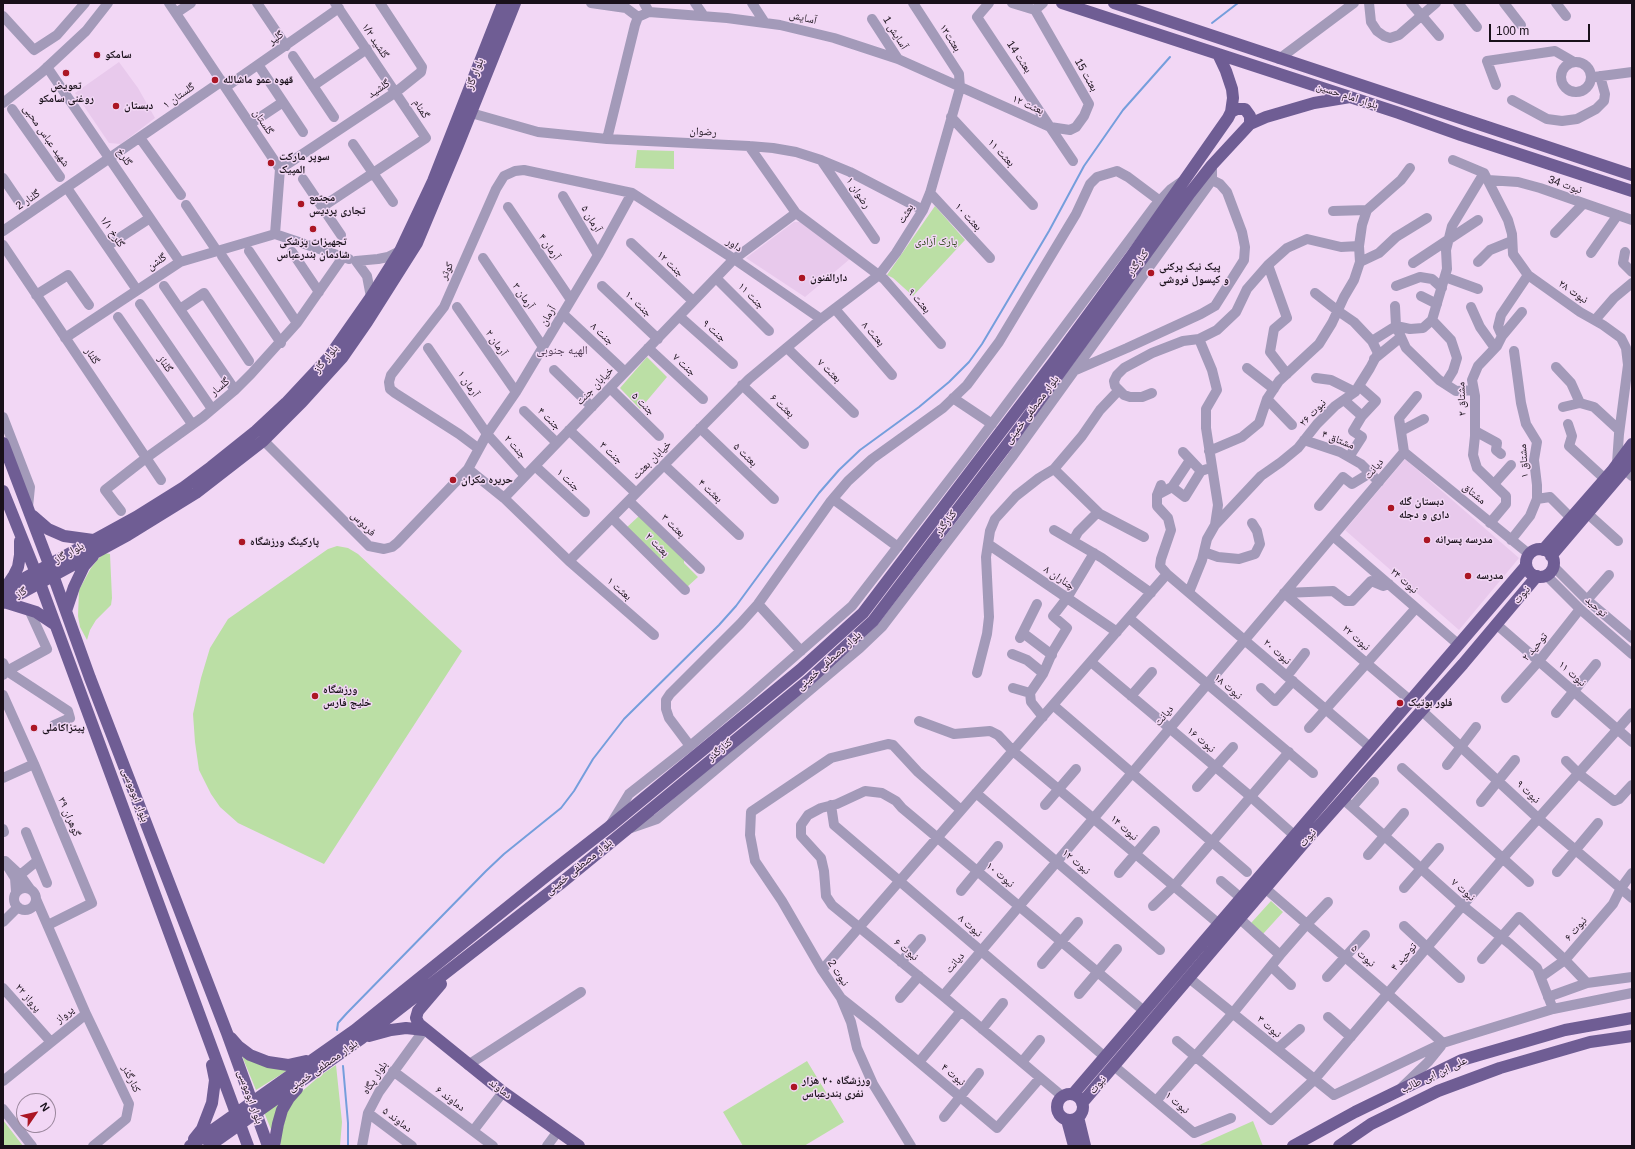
<!DOCTYPE html>
<meta charset="utf-8">
<style>
body{margin:0}
#map{position:relative;width:1635px;height:1149px;overflow:hidden;background:#f2d7f5;font-family:Arial,sans-serif}
canvas{display:block}
.frame{position:absolute;inset:0;border:4px solid #19101a;pointer-events:none}
.north{position:absolute;left:16px;top:1093px;width:40px;height:40px;box-sizing:border-box;background:#f2d7f5;border:1px solid #9b879d;border-radius:50%;rotate:56deg;font-size:11px;font-weight:700;line-height:16px;text-align:center;color:#19101a}
.north::after{content:'';display:block;margin:auto;width:14px;height:18px;background:#ab1624;clip-path:polygon(50% 0,100% 100%,50% 72%,0 100%)}
.scale{position:absolute;left:1489px;top:24px;width:101px;height:18px;box-sizing:border-box;border:2px solid #19101a;border-top:0;padding-left:5px;font-size:12px;line-height:14px;white-space:nowrap;color:#19101a;-webkit-text-stroke:3px #f2d7f5;paint-order:stroke}
</style>
<div id="map">
<canvas width="1635" height="1149"></canvas>
<div class="frame"></div>
<div class="north">N</div>
<div class="scale">100 m</div>
</div>
<script>
const c = document.querySelector('canvas').getContext('2d');
c.lineJoin = 'round';
function fill(path, color) { c.fillStyle = color; c.fill(path, 'evenodd'); }
const poly = rows => new Path2D(rows.map(r => 'M' + r).join(''));
function strokePath(path, color, width, dash) { c.strokeStyle = color; c.lineWidth = width; c.lineCap = dash ? 'butt' : 'round'; c.setLineDash(dash || []); c.stroke(path); }
function label(font, color, halo, rows, align = 'center') {
  c.font = font + ' Arial,"Noto Naskh Arabic",sans-serif'; c.lineWidth = 3; c.setLineDash([]); c.textBaseline = 'middle'; c.strokeStyle = halo; c.fillStyle = color; for (const [text, x, y, turn = 0] of rows) {
    c.save(); c.translate(x, y); c.rotate((+turn || 0) * Math.PI / 180); c.textAlign = isNaN(turn) ? turn : align; if (halo) c.strokeText(text, 0, 0); c.fillText(text, 0, 0); c.restore();
  }
}
const built = poly([
 [119,62,138,88,155,118,121,144,109,143,75,93],
 [794,222,802,222,851,258,805,297,746,258],
 [1405,459,1519,558,1459,630,1345,530]
]);
const green = poly([
 [637,150,674,151,674,169,635,168],
 [935,206,965,240,913,296,893,278,887,275],
 [647,357,667,377,640,409,620,388],
 [639,516,684,559,684,563,698,577,687,587,626,528],
 [337,546,348,548,358,554,462,651,324,864,238,823,220,807,211,794,199,770,195,742,193,714,201,678,210,648,228,619,328,549],
 [105,553,110,554,112,598,111,605,96,620,90,630,87,640,80,627,78,616,79,590,91,568,98,559],
 [1271,901,1283,912,1263,934,1251,923],
 [242,1056,288,1070,256,1090],
 [807,1061,844,1122,804,1146,743,1146,723,1112],
 [336,1065,342,1122,340,1146,281,1146,280,1142,283,1127,287,1112,293,1099,321,1075],
 [283,1099,272,1132,264,1112],
 [3,1120,23,1146,3,1146],
 [1253,1121,1263,1146,1197,1146]
]);
const stream = poly([
 [1212,23,1238,3],
 [337,1030,338,1023,347,1013,486,871,504,854,561,808,574,791,593,759,624,719,719,625,736,606,819,493,839,470,860,450,919,407,949,382,969,362,982,344,1049,231,1084,166,1123,110,1170,57],
 [343,1066,348,1123,348,1146]
]);
const minor = poly([
 [169,3,280,169,275,234],
 [257,3,286,46],
 [591,3,626,8,638,17],
 [644,3,649,12],
 [695,3,704,16],
 [752,3,765,23],
 [989,3,977,17,1050,127,1070,130,1076,127,1084,116,1089,104,1035,10],
 [1012,3,1035,10,1043,3],
 [1369,3,1371,22,1377,31,1384,36,1390,38,1399,35,1436,3],
 [1411,3,1439,36],
 [1458,3,1477,27],
 [1504,3,1521,25],
 [1556,3,1566,16],
 [176,13,191,3],
 [3,16,34,50,57,35,85,3],
 [872,19,898,59],
 [293,56,334,117],
 [1279,59,1354,3],
 '1561 77a15 15 0 1 1 30 0a15 15 0 1 1-30 0Z',
 [47,67,180,262],
 [261,69,283,102],
 [1594,77,1632,72],
 [1496,85,1487,61,1555,51,1574,62],
 [313,86,367,49],
 [226,87,339,8],
 [1512,100,1547,119,1562,121,1577,119,1596,109,1604,101,1605,94,1600,76],
 [3,103,42,72,86,31,108,3],
 [12,109,60,177],
 [464,111,538,132,607,139,749,146,773,148,796,152,821,160,850,172,923,210],
 [951,117,1033,205],
 [250,124,283,102,303,132],
 [140,138,181,195],
 [607,139,635,25,638,17,649,12,727,18,780,25,834,38,898,59,1050,127,1073,161],
 [353,144,393,202],
 [749,146,796,213,884,279,941,344],
 [821,160,875,239],
 [1453,160,1484,173,1508,220,1512,234,1513,254,1528,275,1580,312,1603,325,1621,338,1626,348,1628,365,1619,434,1617,463],
 [280,169,396,92,421,72,422,67,380,3],
 [3,178,20,203],
 [303,179,341,235],
 [1488,180,1518,182,1540,188,1632,220],
 [67,188,137,290],
 [930,193,990,258],
 [563,196,598,255],
 [186,205,217,251],
 [322,207,426,138,335,3],
 [508,207,571,300],
 [1333,211,1367,210],
 [3,231,222,81],
 [1555,233,1583,204],
 [275,234,349,259],
 [631,243,693,301],
 [3,245,161,480],
 [107,246,150,218],
 [249,251,297,323],
 [292,252,319,292],
 [1625,252,1623,263,1632,272],
 [1591,253,1617,216],
 [222,256,281,343],
 [483,258,543,347],
 [1360,262,1379,253,1396,237,1427,218],
 [1478,262,1490,250,1512,241],
 [1413,263,1478,220],
 [1268,265,1287,318,1274,329,1270,352,1287,374],
 [1445,277,1478,289],
 [716,278,769,331],
 [164,286,235,390],
 [602,286,658,339],
 [1396,286,1420,277,1432,279,1442,288],
 [36,295,68,275,89,305],
 [1421,296,1437,304],
 [371,297,367,276,356,261,378,259,388,257,400,251],
 [140,304,212,409],
 [1395,306,1396,326,1406,348,1439,380,1456,391,1474,390],
 [457,307,516,392],
 [1471,307,1480,327,1495,348],
 [180,309,204,293,249,361],
 [835,309,892,375],
 [563,314,625,372],
 [679,316,733,364],
 [118,317,192,424],
 [1432,320,1451,340,1457,358,1453,371,1445,384],
 [1595,320,1614,298,1632,283],
 [1502,336,1522,312],
 [65,338,180,262,275,234],
 [1372,341,1396,326,1410,329,1423,328,1432,320,1447,269,1446,250,1452,226,1484,173],
 [428,348,487,434,525,476],
 [648,348,703,399],
 [787,348,854,413],
 [1374,359,1401,337],
 [1556,367,1571,383,1580,403],
 [1247,368,1274,389],
 [554,370,592,407],
 [1076,370,1127,348,1201,314,1215,306,1244,260,1245,247,1242,232,1227,192,1220,184,1212,180],
 [1316,378,1331,380,1355,392],
 [742,385,804,444],
 [1359,386,1376,401,1362,416],
 [610,388,659,436],
 [1152,393,1142,397,1130,397,1124,395,1115,386,1114,381,1117,375,1124,368,1152,353,1183,341,1199,339,1217,330,1236,312,1247,289,1268,265,1287,248,1307,239,1341,247,1359,246],
 [953,398,992,424],
 [1267,399,1292,425],
 [1344,400,1362,416,1353,431,1362,437,1349,457],
 [1563,407,1580,403,1594,407,1619,430],
 [524,411,557,443],
 [3,417,30,487,28,507],
 [1568,424,1572,436,1569,446,1605,479],
 [700,428,774,499],
 [569,430,636,493],
 [1401,431,1424,419],
 [1475,431,1497,443,1496,450,1501,454],
 [259,436,369,546,384,549,392,547,397,543,468,469,487,434,516,392,598,255,632,193],
 [1304,440,1340,452,1361,464,1379,482],
 [479,449,459,434,395,393,390,389,389,382,391,375,444,307,496,189,504,176,515,171,524,170,632,193,734,259,821,319],
 [1209,451,1242,437,1259,423,1267,399,1279,381,1319,344,1332,323,1344,297,1354,280,1360,262,1359,246,1362,225,1367,210,1401,180,1410,168],
 [1183,452,1201,471,1207,469],
 [1404,452,1529,554],
 [1404,452,1399,418,1417,396],
 [664,465,739,535],
 [535,466,585,512],
 [468,469,504,498,734,259,796,213],
 [1054,469,1100,514,1144,537],
 [1625,470,1632,476],
 [1494,484,1511,465],
 [1161,485,1157,495,1157,506,1168,518,1171,530,1161,559,1160,566,1167,574,1371,748],
 [1172,487,1185,497,1201,471],
 [1157,495,1172,487,1190,460],
 [504,498,569,561,749,379,821,319,879,275,896,253,923,210,930,193,960,88,959,74,913,3],
 [833,499,898,547],
 [1537,499,1550,497,1571,518],
 [629,501,700,569],
 [1319,506,1343,477,1352,484,1370,473],
 [121,511,105,490,146,458,203,417,235,390,251,374,297,323,343,257],
 [1588,514,1618,541],
 [612,518,685,590],
 [1490,523,1506,504,1506,496,1477,468,1473,455,1475,436,1475,396,1472,380,1478,366,1497,346,1502,336,1498,327,1501,315,1528,275],
 [1215,525,1261,476,1281,462,1298,448,1317,424,1335,406,1355,392,1370,368,1378,353,1372,341,1354,322,1338,311,1315,293],
 [1054,530,1102,558,1151,593],
 [1333,536,1459,645],
 [1511,540,1530,516,1537,499,1537,485,1534,460,1537,442,1526,424,1521,403,1514,351],
 [1073,541,1078,532,1098,512],
 [988,544,1117,632],
 [1204,552,1218,557,1239,559,1255,554,1260,544,1257,531,1252,523],
 [569,561,654,635],
 [1553,566,1587,600,1632,638],
 [1546,575,1580,609,1632,654],
 [1189,592,1202,560,1207,539,1215,525,1218,505,1206,428,1206,409,1217,390,1212,370,1199,339],
 [1284,593,1411,701],
 [1284,593,1333,591,1346,601,1352,601,1371,581,1383,586,1389,584],
 [1587,600,1609,575],
 [758,604,801,651],
 [1129,618,1313,773],
 [1496,624,1632,742],
 [1023,633,1052,655],
 [1020,638,1037,604],
 [1012,654,1027,660,1043,673],
 [1091,662,1250,796,1295,836],
 [3,663,7,671,68,711,70,718,54,725],
 [977,673,987,634,989,617,986,557,990,531,995,519,1016,496,1039,478,1054,469,1082,436,1100,410,1119,390],
 [3,675,7,671,47,649,31,614],
 [1287,676,1305,653],
 [1013,688,1030,693],
 [1261,688,1275,701,1293,681],
 [3,695,34,764,92,903,48,925],
 [1131,696,1152,672],
 [1506,698,1539,661,1580,609],
 [1053,705,1247,872],
 [1421,710,1539,819,1632,898],
 [1556,713,1596,664],
 [1043,717,1031,702,1030,693,1043,674,1053,651,1067,628,1053,616,1067,598,1094,553],
 [919,721,954,734,990,731,998,735,1013,751,1219,924],
 [1309,728,1416,608],
 [690,746,669,718,666,709,666,700,670,694,740,624,758,604,831,501,848,481,872,459,943,408,967,385,999,342,1076,214,1090,184,1097,177,1117,171,1128,177,1160,201],
 [1566,761,1579,774,1614,801,1619,799,1632,785],
 [1447,765,1476,727],
 [1402,768,1529,882],
 [3,778,34,764],
 [1197,787,1233,747],
 [976,793,1160,950],
 [1343,799,1463,906,1510,944,1537,968,1553,1009],
 [1481,802,1515,760],
 [831,805,834,825,1105,1057],
 [1045,805,1076,769],
 [1352,807,1374,782],
 [612,822,629,794,690,746,746,699,852,606,967,457,1154,207,1171,189,1181,182],
 [631,828,657,819,860,648,882,627,1012,457,1212,180,1212,165],
 [3,829,4,832],
 [26,832,47,883],
 [1368,855,1404,813],
 [5,861,20,875,30,889],
 [8,867,15,878,16,892],
 [1557,872,1598,823],
 [1119,873,1155,831],
 [20,875,37,861],
 [1221,881,1241,898],
 [1404,888,1439,848],
 '14 899a11 11 0 1 1 22 0a11 11 0 1 1-22 0Z',
 [1266,889,1388,994,1443,1043],
 [961,891,998,846],
 [1153,906,1174,886,1289,752],
 [1240,919,1280,955],
 [3,922,18,907],
 [1404,926,1460,978],
 [1482,959,1519,917,1565,960,1587,983,1548,997],
 [901,962,921,939],
 [1042,964,1078,922],
 [1271,966,1291,985],
 [822,970,1167,574],
 [1327,977,1365,935],
 [1541,977,1565,960,1613,904,1621,888,1632,873],
 [1189,978,1334,1095,1443,1043,1462,1037,1553,1009,1632,993],
 [1587,983,1632,977],
 [3,988,51,1042],
 [1079,994,1117,949],
 [943,996,1404,452],
 [900,998,919,976],
 [842,999,876,1026,997,1128,1040,1078],
 [86,1014,129,1104,126,1119,93,1146],
 [1328,1017,1351,1037],
 [982,1029,1003,1003],
 [1177,1041,1271,1120,1314,1080,1503,858,1632,713],
 [1277,1049,1300,1029],
 [919,1062,961,1011],
 [1022,1062,1040,1040],
 [468,1065,581,992],
 [1114,1066,1194,1133,1231,1118],
 [393,1071,493,1146],
 [3,1081,86,1014,36,899],
 [1402,1087,1428,1062,1441,1046],
 [1062,1096,943,996,832,905,826,896,824,871,821,858,801,836,801,825,808,815,821,808,837,804,865,791,882,793,896,801,902,808,1144,1011],
 [1156,1101,1233,1013,1280,955,1307,924,1328,902],
 [3,1109,32,1146],
 [368,1113,412,1146],
 [944,1117,979,1073],
 [473,1131,503,1092],
 [362,1146,368,1113,379,1092,424,1030],
 [547,1146,558,1131],
 [911,1146,873,1084,857,1048,851,1022,841,998,822,970,782,901,755,861,750,835,751,812,831,758,888,744,893,745,918,772,961,810]
]);
const major = poly([
 [1062,3,1399,113,1461,135,1632,191],
 [1114,3,1632,175],
 [1231,112,1237,109,1245,109,1250,116,1250,124],
 [3,443,49,564,90,678,227,1033,268,1146],
 [3,491,40,583,248,1146],
 [33,516,48,529,64,536,93,540],
 '1526 563a14 14 0 1 1 28 0a14 14 0 1 1-28 0Z',
 [1543,550,1612,471,1632,444],
 [1551,556,1632,461],
 [6,587,14,575,18,567,20,555,20,541],
 [3,590,136,517,184,487,211,467,256,431,286,403,329,357,371,297,400,251,433,181,503,3],
 [4,602,36,612,54,624],
 [3,603,128,535,196,493,263,441,302,402,342,358,367,322,417,243,458,145,515,3],
 [66,611,74,587,84,566,93,556],
 [441,984,418,1011,416,1018,419,1024,503,1092,579,1146],
 [369,1036,391,1030,406,1028,424,1030],
 [231,1038,238,1046,250,1055,268,1062,288,1065,306,1061],
 '1057 1107a13 13 0 1 1 26 0a13 13 0 1 1-26 0Z',
 [1073,1094,1526,566],
 [1082,1103,1303,844,1463,664,1537,576],
 [1078,1117,1085,1146],
 [1067,1120,1074,1146],
 [194,1139,202,1129,212,1103,215,1080,212,1065],
 [190,1146,355,1030,550,873,609,827,800,670,863,613,1053,363,1132,255,1228,118,1231,112,1233,98,1232,89,1226,71,1218,54],
 [209,1146,362,1038,560,884,809,680,873,621,1019,429,1190,193,1212,165,1250,124,1266,117,1314,103,1350,97],
 [274,1146,278,1124,282,1110,289,1098,297,1089],
 [1293,1146,1355,1112,1462,1060,1565,1030,1632,1018],
 [1339,1146,1371,1124,1438,1091,1500,1068,1590,1042,1632,1036]
]);
const markers = [
 [97,55,4,"#ab1624"],
 [66,73,4,"#ab1624"],
 [215,80,4,"#ab1624"],
 [116,106,4,"#ab1624"],
 [271,163,4,"#ab1624"],
 [301,204,4,"#ab1624"],
 [313,229,4,"#ab1624"],
 [1151,273,4,"#ab1624"],
 [802,278,4,"#ab1624"],
 [453,480,4,"#ab1624"],
 [1391,508,4,"#ab1624"],
 [1427,540,4,"#ab1624"],
 [242,542,4,"#ab1624"],
 [1468,576,4,"#ab1624"],
 [315,696,4,"#ab1624"],
 [1400,703,4,"#ab1624"],
 [34,728,4,"#ab1624"],
 [794,1087,4,"#ab1624"]
];
const streetNames = [
 ["آسایش",803,18,13],
 ["آسایش 1",895,33,58],
 ["گلپر",276,38,-35],
 ["بعثت۱۳",950,38,57],
 ["گلشید ۱/۲",375,41,56],
 ["بعثت 14",1019,57,56],
 ["بلوار گاز",475,74,-69],
 ["بعثت 15",1086,75,60],
 ["گلشید",379,89,-34],
 ["گلستان ۱",179,96,-35],
 ["بلوار امام حسین",1347,96,18],
 ["بعثت ۱۲",1028,105,24],
 ["گمنام",421,109,57],
 ["گلستان",263,122,56],
 ["رضوان",703,132,3],
 ["شهید عباس محبی",46,136,55],
 ["بعثت ۱۱",1001,153,47],
 ["گلرخ",124,157,56],
 ["نبوت 34",1565,185,19],
 ["رضوان ۱",858,193,56],
 ["گلنار 2",28,200,-34],
 ["بعثت",906,214,-59],
 ["بعثت ۱۰",968,217,47],
 ["آرمان ۵",591,219,59],
 ["گلرخ ۱/۱",112,232,56],
 ["داور",734,245,33],
 ["آرمان ۴",549,247,56],
 ["گلشن",157,262,-34],
 ["کنارگذر",1138,263,-54],
 ["جنت ۱۲",670,264,43],
 ["کوثر",447,271,-66],
 ["نبوت ۲۸",1573,292,34],
 ["آرمان ۳",523,296,56],
 ["جنت ۱۱",751,296,45],
 ["بعثت ۹",919,301,49],
 ["جنت ۱۰",638,304,43],
 ["آرمان",548,316,-59],
 ["جنت ۹",714,331,42],
 ["جنت ۸",602,334,43],
 ["بعثت ۸",873,334,49],
 ["آرمان ۲",496,343,56],
 ["گلنار",92,356,56],
 ["بلوار گاز",326,359,-51],
 ["گلناز",165,364,55],
 ["جنت ۷",684,365,43],
 ["بعثت ۷",829,371,44],
 ["آرمان ۱",468,384,56],
 ["خیابان جنت",595,386,-46],
 ["گلسار",220,387,-41],
 ["مشتاق ۲",1462,399,-92],
 ["جنت ۵",643,404,45],
 ["بعثت ۶",782,406,43],
 ["بلوار مصطفی خمینی",1032,410,-53],
 ["نبوت ۲۶",1313,413,-46],
 ["جنت ۴",549,419,44],
 ["مشتاق ۴",1338,440,22],
 ["جنت ۲",515,447,48],
 ["جنت ۳",611,453,43],
 ["بعثت ۵",745,455,44],
 ["خیابان بعثت",652,460,-45],
 ["مشتاق ۱",1524,461,-94],
 ["دیانت",1374,469,-50],
 ["جنت ۱",568,480,43],
 ["بعثت ۴",710,491,43],
 ["مشتاق",1474,494,39],
 ["کنارگذر",946,523,-53],
 ["فردوس",363,524,45],
 ["بعثت ۳",673,526,44],
 ["بعثت ۲",657,545,45],
 ["بلوار گاز",69,553,-29],
 ["چناران ۸",1059,578,34],
 ["نبوت ۲۴",1404,581,41],
 ["بعثت ۱",619,589,41],
 ["گاز",21,593,-28],
 ["نبوت",1522,595,-50],
 ["توحید",1596,607,42],
 ["نبوت ۲۲",1356,638,41],
 ["توحید ۲",1535,647,-50],
 ["نبوت ۲۰",1277,652,41],
 ["بلوار مصطفی خمینی",829,661,-42],
 ["نبوت ۱۱",1572,674,41],
 ["نبوت ۱۸",1228,687,40],
 ["دیانت",1164,716,-50],
 ["نبوت ۱۶",1201,740,40],
 ["کنارگذر",720,750,-40],
 ["نبوت ۹",1528,792,43],
 ["بلوار ابوموسی",135,795,69],
 ["گوهران ۳۹",69,817,67],
 ["نبوت ۱۴",1124,828,41],
 ["نبوت",1308,838,-49],
 ["نبوت ۱۲",1076,862,40],
 ["بلوار مصطفی خمینی",579,867,-39],
 ["نبوت ۱۰",1000,875,40],
 ["نبوت ۷",1463,890,41],
 ["نبوت ۸",970,926,41],
 ["نبوت ۶",1576,929,-49],
 ["نبوت ۶",906,950,39],
 ["نبوت ۵",1363,956,41],
 ["توحید ۴",1404,957,-49],
 ["دیانت",955,963,-50],
 ["نبوت 2",838,973,57],
 ["پرواز ۲۲",28,998,49],
 ["پرواز",65,1015,-39],
 ["نبوت ۳",1269,1027,40],
 ["بلوار مصطفی خمینی",323,1066,-35],
 ["نبوت ۴",953,1075,40],
 ["علی ابن ابی طالب",1434,1075,-25],
 ["بلوار پگاه",375,1078,-57],
 ["کنارگذر",131,1079,64],
 ["نبوت",1098,1085,-49],
 ["دماوند",500,1089,37],
 ["بلوار ابوموسی",250,1097,70],
 ["دماوند ۶",450,1099,37],
 ["نبوت ۱",1177,1103,40],
 ["دماوند ۵",397,1120,37]
];
const poiNames = [
 ["سامکو",105,55],
 ["قهوه عمو ماشالله",223,80],
 ["تعویض",66,86,"center"],
 ["روغنی سامکو",66,99,"center"],
 ["دبستان",124,106],
 ["سوپر مارکت",279,157],
 ["المپیک",279,170],
 ["مجتمع",309,198],
 ["تجاری پردیس",309,211],
 ["تجهیزات پزشکی",313,242,"center"],
 ["شادمان بندرعباس",313,255,"center"],
 ["پیک نیک پرکنی",1159,267],
 ["و کپسول فروشی",1159,280],
 ["دارالفنون",810,278],
 ["حریره مکران",461,480],
 ["دبستان گله",1399,502],
 ["داری و دجله",1399,515],
 ["مدرسه پسرانه",1435,540],
 ["پارکینگ ورزشگاه",250,542],
 ["مدرسه",1476,576],
 ["ورزشگاه",323,690],
 ["خلیج فارس",323,703],
 ["فلور بوتیک",1408,703],
 ["پیتزاکاملی",42,728],
 ["ورزشگاه ۲۰ هزار",802,1081],
 ["نفری بندرعباس",802,1094]
];
const parkNames = [
 ["پارک آزادی",936,242]
];
const neighbourhoodNames = [
 ["الهیه جنوبی",562,351]
];
fill(built, '#e8c9ec');
fill(green, '#bbdfa5');
strokePath(stream, '#759edc', 2);
strokePath(minor, '#a39ab9', 10);
strokePath(major, '#6f5d94', 12);
for (const [x, y, r, color] of markers) { const dot = new Path2D(); dot.arc(x, y, r, 0, 2 * Math.PI); c.fillStyle = color; c.fill(dot); strokePath(dot, '#f2d7f5', 1.5); }
label('11px', '#19101a', '#f2d7f5', streetNames);
label('bold 11px', '#19101a', '#f2d7f5', poiNames, 'left');
label('11px', '#254010', '#f2d7f5', parkNames);
label('12px', '#503b53', '#f2d7f5', neighbourhoodNames);
</script>
